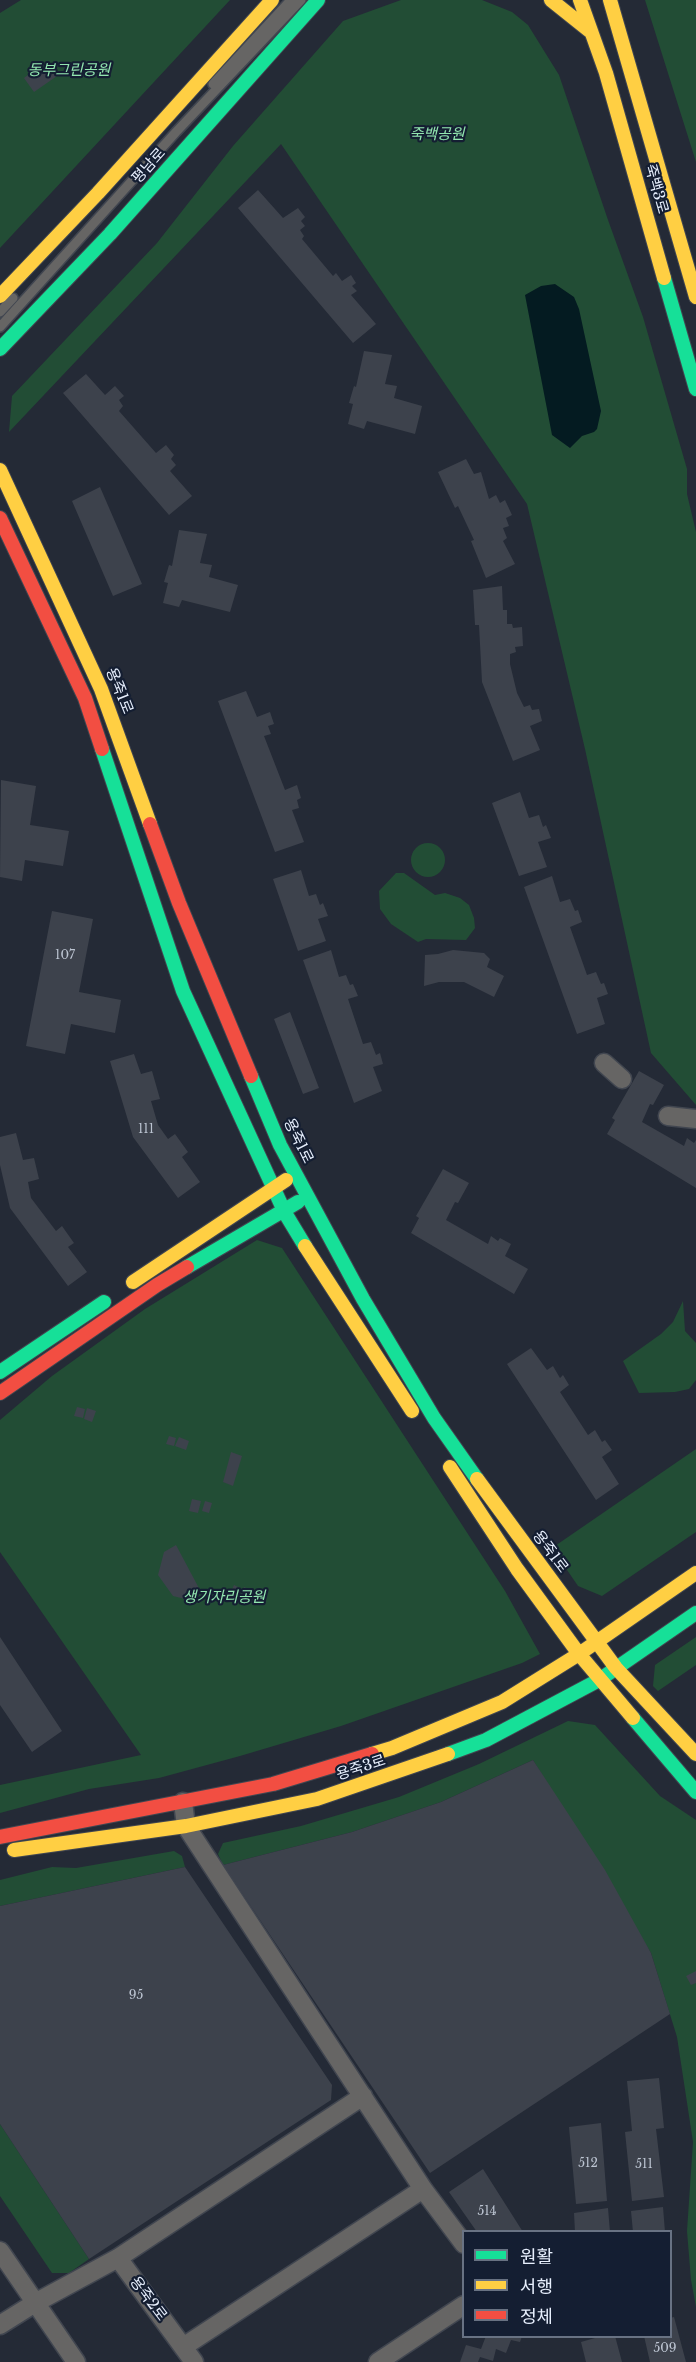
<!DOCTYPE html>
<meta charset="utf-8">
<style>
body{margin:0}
#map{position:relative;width:696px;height:2362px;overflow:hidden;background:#242a36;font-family:"Libre Baskerville","Noto Sans KR",serif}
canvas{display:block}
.legend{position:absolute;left:462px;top:2230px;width:210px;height:108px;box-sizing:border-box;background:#141e32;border:2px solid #687283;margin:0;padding:8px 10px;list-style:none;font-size:18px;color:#e7effd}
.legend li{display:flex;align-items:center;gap:12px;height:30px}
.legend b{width:30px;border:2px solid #687283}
</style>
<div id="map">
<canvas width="696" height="2362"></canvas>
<ul class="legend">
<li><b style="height:8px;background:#16e098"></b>원활</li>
<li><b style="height:8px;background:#ffcf43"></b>서행</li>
<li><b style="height:8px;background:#f24e42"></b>정체</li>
</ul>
</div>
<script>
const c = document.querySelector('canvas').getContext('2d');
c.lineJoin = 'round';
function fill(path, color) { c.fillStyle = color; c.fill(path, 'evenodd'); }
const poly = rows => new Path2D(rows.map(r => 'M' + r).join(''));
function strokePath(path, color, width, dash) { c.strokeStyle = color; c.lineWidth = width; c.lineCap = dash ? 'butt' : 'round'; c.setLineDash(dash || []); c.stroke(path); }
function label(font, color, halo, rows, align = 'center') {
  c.font = font + ' "Libre Baskerville","Noto Sans KR",serif'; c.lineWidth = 4.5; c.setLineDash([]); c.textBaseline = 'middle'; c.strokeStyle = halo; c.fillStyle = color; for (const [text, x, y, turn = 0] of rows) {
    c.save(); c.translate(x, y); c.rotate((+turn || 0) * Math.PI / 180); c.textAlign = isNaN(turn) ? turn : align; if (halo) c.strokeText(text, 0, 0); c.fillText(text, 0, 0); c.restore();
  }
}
const green = poly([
 [21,0,230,0,0,248,0,13],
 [401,0,482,0,512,12,528,25,559,75,608,220,643,317,687,469,687,494,696,532,696,1105,651,1053,585,749,527,504,281,144,9,432,12,396,157,243,233,146,343,21],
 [645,0,696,0,696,162],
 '411 860a17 17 0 1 1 34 0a17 17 0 1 1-34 0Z',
 [396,873,404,873,435,895,445,893,460,898,469,905,474,918,475,928,466,940,426,939,418,942,391,924,380,909,379,891],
 [257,1240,282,1248,505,1591,540,1654,522,1663,341,1726,240,1756,159,1778,89,1789,0,1813,0,1785,141,1755,0,1552,0,1420,52,1376,145,1309],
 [683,1301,685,1331,696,1343,696,1380,689,1389,675,1392,639,1393,623,1361,661,1334,673,1322],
 [696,1449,696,1532,602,1596,578,1586,552,1548],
 [696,1637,696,1665,658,1691,653,1686,655,1665],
 [568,1721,595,1725,660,1796,696,1820,696,2307,691,2280,687,2231,693,2142,677,2037,651,1953,533,1760,441,1802,352,1832,223,1865,218,1854,223,1843,301,1826,399,1797,479,1764],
 [174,1851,182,1856,185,1867,0,1906,0,1880,52,1867,76,1868],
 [0,2124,89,2259,69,2273,52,2273,0,2196]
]);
const water = poly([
 [555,284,574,297,579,309,601,411,597,429,594,432,582,436,570,448,552,435,525,295,541,286]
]);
const building = poly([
 [49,64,57,76,34,92,24,78,36,69,39,71],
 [258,190,283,218,298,208,305,217,301,221,305,226,300,230,304,236,302,239,333,276,336,273,342,281,351,275,356,283,352,286,357,291,351,295,376,324,353,343,238,208],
 [364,351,392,355,385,384,397,386,394,398,422,406,415,434,367,421,364,429,348,424,353,404,349,403,354,386,356,387],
 [86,374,105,395,115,386,124,396,119,400,123,406,119,411,156,453,166,445,174,455,171,459,176,465,170,471,192,496,169,515,63,393],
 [466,459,474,474,481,472,489,499,496,495,500,503,505,500,512,515,506,518,509,526,503,528,507,538,503,541,515,564,486,578,471,541,474,540,458,506,455,508,438,472],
 [100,487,142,584,113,596,72,501],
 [179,530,207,534,200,563,212,565,209,577,238,585,230,612,182,600,179,607,163,603,168,583,164,582,169,565,172,566],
 [502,586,503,610,507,610,507,624,512,624,513,628,522,627,523,646,515,647,516,652,510,654,510,664,517,693,524,707,530,705,532,710,539,709,542,721,530,726,540,750,513,761,482,682,479,625,475,625,473,590],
 [246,691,257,717,270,712,274,724,268,726,271,734,264,736,285,790,297,785,301,798,297,800,299,808,292,810,304,842,275,852,218,701],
 [1,780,36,786,30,825,69,831,63,866,25,860,22,881,0,877],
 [520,792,529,818,539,815,543,827,546,825,551,838,538,842,547,867,519,876,492,803],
 [301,870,309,896,316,894,320,905,323,903,328,916,318,919,326,941,298,951,273,879],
 [552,876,560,902,570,899,575,911,578,910,582,922,570,927,587,975,596,972,601,984,604,983,608,994,597,998,605,1024,577,1034,524,887],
 [52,911,93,919,79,992,121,1000,115,1033,71,1024,65,1054,26,1046],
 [331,950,339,977,346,975,350,985,353,984,358,996,348,999,363,1044,371,1042,376,1055,380,1053,383,1064,373,1067,382,1091,354,1103,303,960],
 [453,950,484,953,490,959,487,967,504,976,494,997,464,982,439,982,424,986,425,955,438,954],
 [290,1012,319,1088,303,1094,274,1019],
 [134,1054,141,1074,152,1071,160,1099,151,1101,158,1125,168,1139,175,1134,188,1152,182,1157,200,1182,178,1198,133,1137,110,1061],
 [639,1071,664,1085,653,1105,650,1104,642,1122,684,1146,687,1138,694,1143,696,1140,696,1188,607,1134,615,1120,612,1118],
 [16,1133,23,1160,34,1158,39,1179,28,1182,31,1198,56,1231,62,1226,74,1243,68,1247,87,1272,68,1286,10,1208,0,1165,0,1137],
 [443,1169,469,1183,458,1203,455,1202,446,1220,488,1244,491,1236,498,1241,500,1238,511,1244,505,1256,528,1269,514,1294,411,1233,419,1218,416,1216],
 [531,1348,547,1370,553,1366,560,1378,563,1375,569,1385,560,1392,588,1435,595,1430,602,1442,605,1440,612,1450,602,1457,619,1484,596,1500,507,1364],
 [77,1407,85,1409,83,1418,74,1416],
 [87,1408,96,1411,92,1422,84,1419],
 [169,1436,176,1438,174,1446,166,1444],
 [179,1437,189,1441,186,1450,175,1446],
 [231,1452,242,1456,233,1486,223,1482],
 [192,1499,201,1501,198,1513,189,1511],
 [205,1501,212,1503,209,1513,202,1511],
 [176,1545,201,1592,193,1601,173,1596,158,1575,164,1552],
 [234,1585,240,1588,236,1597,230,1594],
 [244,1587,253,1591,250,1600,240,1596],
 [0,1637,62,1731,32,1752,0,1705],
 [533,1760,605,1870,651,1953,670,2014,430,2173,223,1865,352,1832,441,1802],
 [185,1867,332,2085,331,2100,89,2259,0,2124,0,1906],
 [696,1971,696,1983,691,1985,686,1976],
 [659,2078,664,2128,656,2129,664,2197,632,2201,625,2132,632,2131,627,2081],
 [601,2123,607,2201,576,2204,569,2127],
 [483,2169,523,2232,477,2232,449,2192],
 [663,2207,665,2232,633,2232,631,2211],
 [608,2208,610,2232,575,2232,574,2213],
 [674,2317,686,2362,650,2362,644,2336,670,2336,670,2318],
 [486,2336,500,2337,522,2336,520,2342,511,2340,506,2353,496,2349,493,2361,480,2357,478,2362,460,2362,466,2345,481,2349],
 [602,2336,615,2336,622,2362,586,2362,581,2342]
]);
const lane = poly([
 [213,84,291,0],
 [0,312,13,298],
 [0,327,176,132,301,0]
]);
const street = poly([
 [604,1063,622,1079],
 [668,1116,696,1119],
 [183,1802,186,1826,423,2189,464,2244],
 [0,2251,76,2362],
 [118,2258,194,2362],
 [0,2325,35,2303,118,2258,363,2096],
 [183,2347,423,2189],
 [378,2362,464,2305]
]);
const fast = poly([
 [664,278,696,389],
 [0,349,110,234,318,0],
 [102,749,183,991,285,1213,305,1246],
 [251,1076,280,1145,363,1299,434,1418,477,1479],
 [187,1267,298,1202],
 [0,1372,104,1302],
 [633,1718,696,1792],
 [448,1754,486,1740,599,1680,696,1613]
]);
const slow = poly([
 [551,0,591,32],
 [580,0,606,73,664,278],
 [610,0,696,297],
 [0,296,98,193,272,0],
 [0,470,101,689,150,824],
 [305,1246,412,1411],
 [133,1282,286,1180],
 [450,1467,517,1569,579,1654,633,1718],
 [477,1479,616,1668,696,1754],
 [372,1754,392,1748,502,1702,579,1654,696,1573],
 [14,1850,186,1826,317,1799,448,1754]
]);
const jam = poly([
 [0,518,85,698,102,749],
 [150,824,179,903,251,1076],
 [0,1393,157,1285,187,1267],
 [0,1837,273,1784,372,1754]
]);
const numberNames = [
 ["107",65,956],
 ["111",146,1130],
 ["95",136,1996],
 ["512",588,2164],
 ["511",644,2165],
 ["514",487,2212],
 ["509",665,2349]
];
const parkNames = [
 ["동부그린공원",69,71],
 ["죽백공원",437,135],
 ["생기자리공원",224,1598]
];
const streetNames = [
 ["평남로",149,166,-48],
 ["죽백3로",656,189,74],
 ["용죽1로",119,691,68],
 ["용죽1로",298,1141,64],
 ["용죽1로",550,1552,53],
 ["용죽3로",361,1768,-18],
 ["용죽2로",148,2299,53]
];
fill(green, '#224d35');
fill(water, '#041b21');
fill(building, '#3d424c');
strokePath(lane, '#414650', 12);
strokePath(street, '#414650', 21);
strokePath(fast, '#414650', 16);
strokePath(slow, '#414650', 16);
strokePath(jam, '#414650', 16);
strokePath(lane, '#666564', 9);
strokePath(street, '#666564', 18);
strokePath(fast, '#16e098', 14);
strokePath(slow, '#ffcf43', 14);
strokePath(jam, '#f24e42', 14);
label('12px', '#bcc4d1', null, numberNames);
label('italic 15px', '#92e6af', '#141e32', parkNames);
label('15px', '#e7effd', '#141e32', streetNames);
</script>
